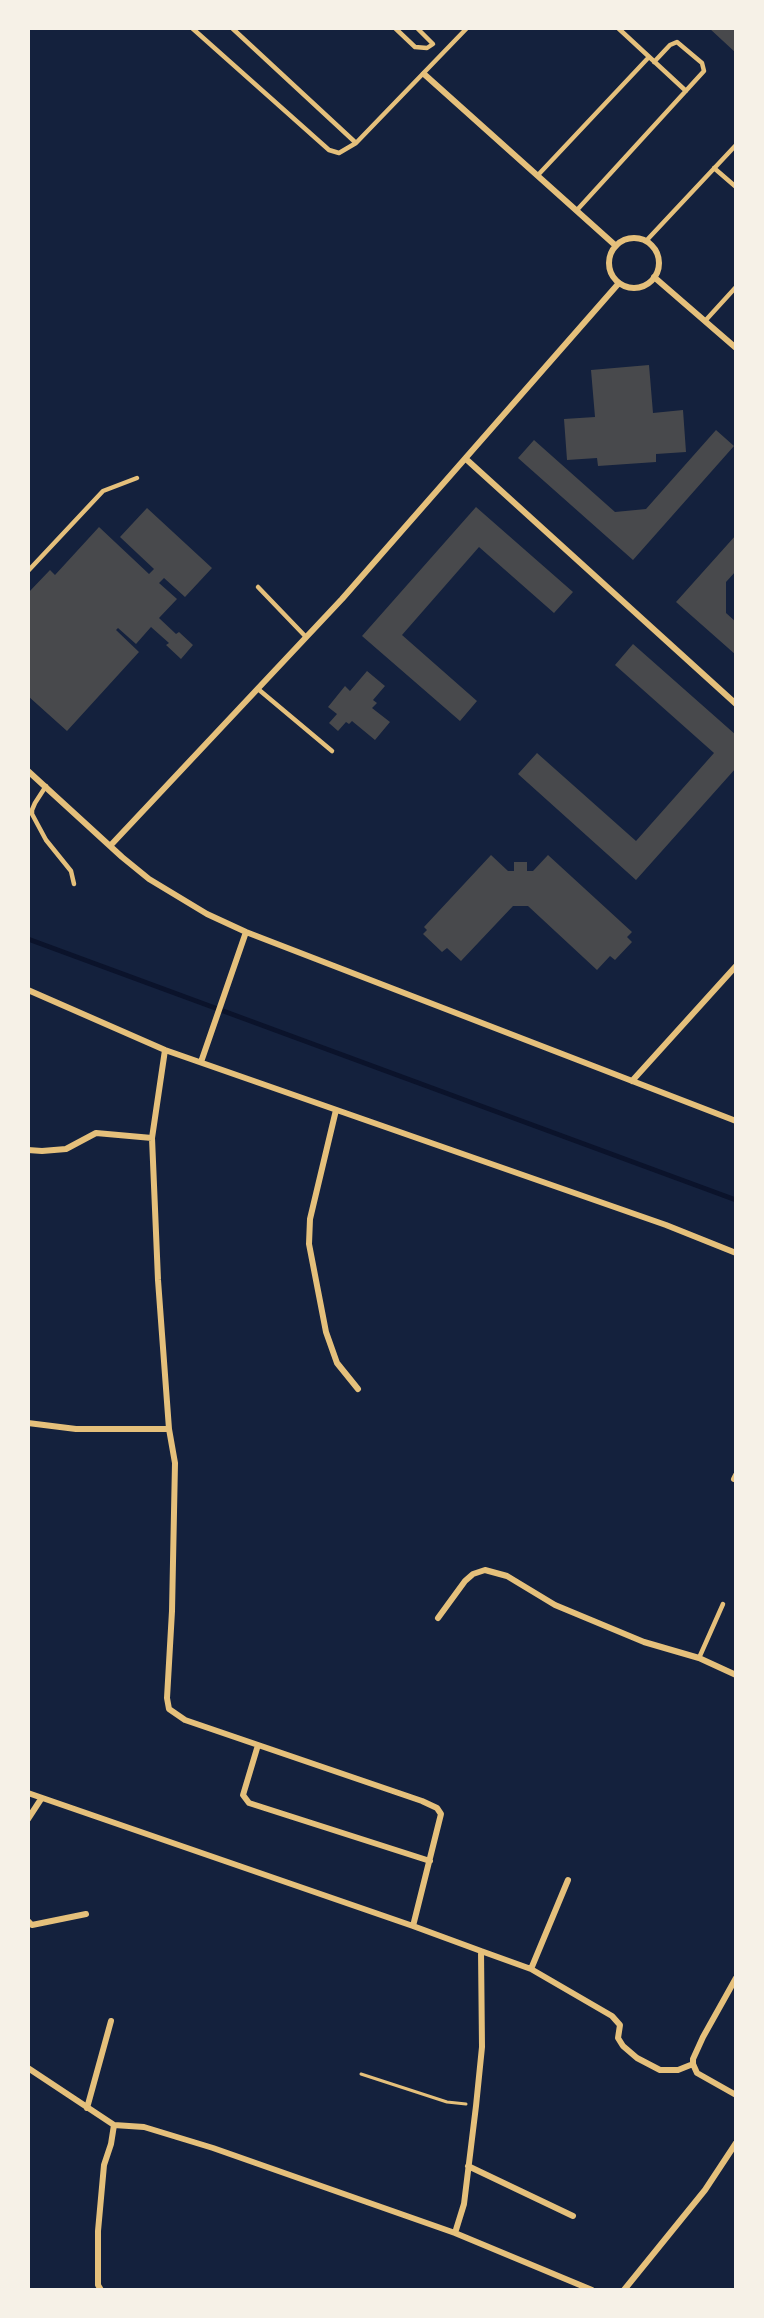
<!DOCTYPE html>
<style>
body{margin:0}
#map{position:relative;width:764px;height:2318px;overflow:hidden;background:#14213d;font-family:"Space Grotesk",sans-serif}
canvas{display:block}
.frame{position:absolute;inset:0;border:30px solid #f6f1e7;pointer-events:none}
</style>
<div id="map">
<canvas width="764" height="2318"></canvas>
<div class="frame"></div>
</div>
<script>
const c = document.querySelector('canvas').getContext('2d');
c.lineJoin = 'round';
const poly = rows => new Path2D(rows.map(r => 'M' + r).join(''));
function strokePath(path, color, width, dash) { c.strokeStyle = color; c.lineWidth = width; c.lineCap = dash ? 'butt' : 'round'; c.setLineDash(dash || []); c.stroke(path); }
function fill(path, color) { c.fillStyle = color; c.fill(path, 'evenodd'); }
const stream = poly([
 [28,939,736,1200]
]);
const building = poly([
 [709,28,736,28,736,53],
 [649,365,653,413,683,410,686,452,656,454,656,462,598,466,597,458,567,460,564,419,595,417,591,370],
 [716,430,734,446,633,560,518,458,534,440,615,512,646,509],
 [476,507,573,592,554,613,479,547,402,635,477,701,460,721,362,636],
 [147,508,212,568,185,597,164,578,159,583,177,599,159,618,176,634,179,632,193,645,181,659,166,645,169,643,151,627,136,644,118,628,116,630,139,652,67,731,28,696,28,593,50,570,55,575,99,527,149,574,154,569,120,537],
 [736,535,736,571,726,582,726,613,736,622,736,655,676,602],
 [633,644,736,735,736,768,636,880,518,774,537,753,636,841,714,753,615,665],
 [367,671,385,686,373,700,377,703,372,708,390,722,375,740,352,721,349,724,346,722,338,731,329,723,337,714,328,707,345,686,350,691],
 [491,855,508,871,514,871,514,862,527,862,527,871,533,871,548,855,632,932,627,937,632,942,615,960,610,956,597,970,528,906,513,906,461,961,447,948,442,952,423,934,427,930,424,927]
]);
const path = poly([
 [361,2074,447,2102,466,2104]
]);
const service = poly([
 [192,28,329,150,339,153,356,143],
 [232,28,356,143,467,28],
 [395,28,415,47,427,48,433,44,417,28],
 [618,28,686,91],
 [714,168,736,187],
 [538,175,649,57],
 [577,210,704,71,702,63,677,42,670,45,654,62],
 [646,241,736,145],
 [705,321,736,287],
 [28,571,103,491,137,478],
 [258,587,306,637],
 [258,689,332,751],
 [46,786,35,803,32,810,32,814,46,840,71,871,74,884],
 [699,1658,723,1604]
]);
const minor = poly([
 [424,74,616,246],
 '609 263a25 25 0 1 1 50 0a25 25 0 1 1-50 0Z',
 [654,277,736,348],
 [466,459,736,704],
 [28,771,122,857,149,879,207,914,246,932,736,1121],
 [110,846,342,599,619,283],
 [28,990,165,1050,666,1225,736,1253],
 [165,1050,152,1138,158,1280,169,1429,175,1463,172,1611,167,1698,169,1709,185,1720,422,1801,437,1808,441,1814,413,1926,481,1951,482,2047,476,2106,464,2204,455,2233],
 [201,1062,246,932],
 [632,1081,736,966],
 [336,1110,310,1219,309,1244,326,1332,337,1363,358,1389],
 [28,1150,42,1151,66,1149,96,1133,152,1138],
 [28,1423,76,1429,169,1429],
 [734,1479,736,1475],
 [438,1618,465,1581,473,1574,485,1570,507,1576,555,1605,644,1642,699,1658,736,1675],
 [258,1745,243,1795,249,1803,430,1861],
 [28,1793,413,1926],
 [28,1819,41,1799],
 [28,1921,32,1925,86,1914],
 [481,1951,531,1969,612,2016,620,2025,618,2038,623,2046,637,2058,660,2070,678,2070,693,2064],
 [531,1969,568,1880],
 [736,1978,703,2037,693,2059,693,2064,697,2073,736,2095],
 [28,2068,114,2125,144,2127,213,2148,455,2233,592,2290],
 [87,2108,111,2021],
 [468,2166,573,2216],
 [101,2290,98,2285,98,2231,104,2165,111,2144,114,2125],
 [624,2290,705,2190,736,2143]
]);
strokePath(stream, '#0b132b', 5);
fill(building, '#48494c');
strokePath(path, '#e5c07b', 3);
strokePath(service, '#e5c07b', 4.5);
strokePath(minor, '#e5c07b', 6);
</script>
